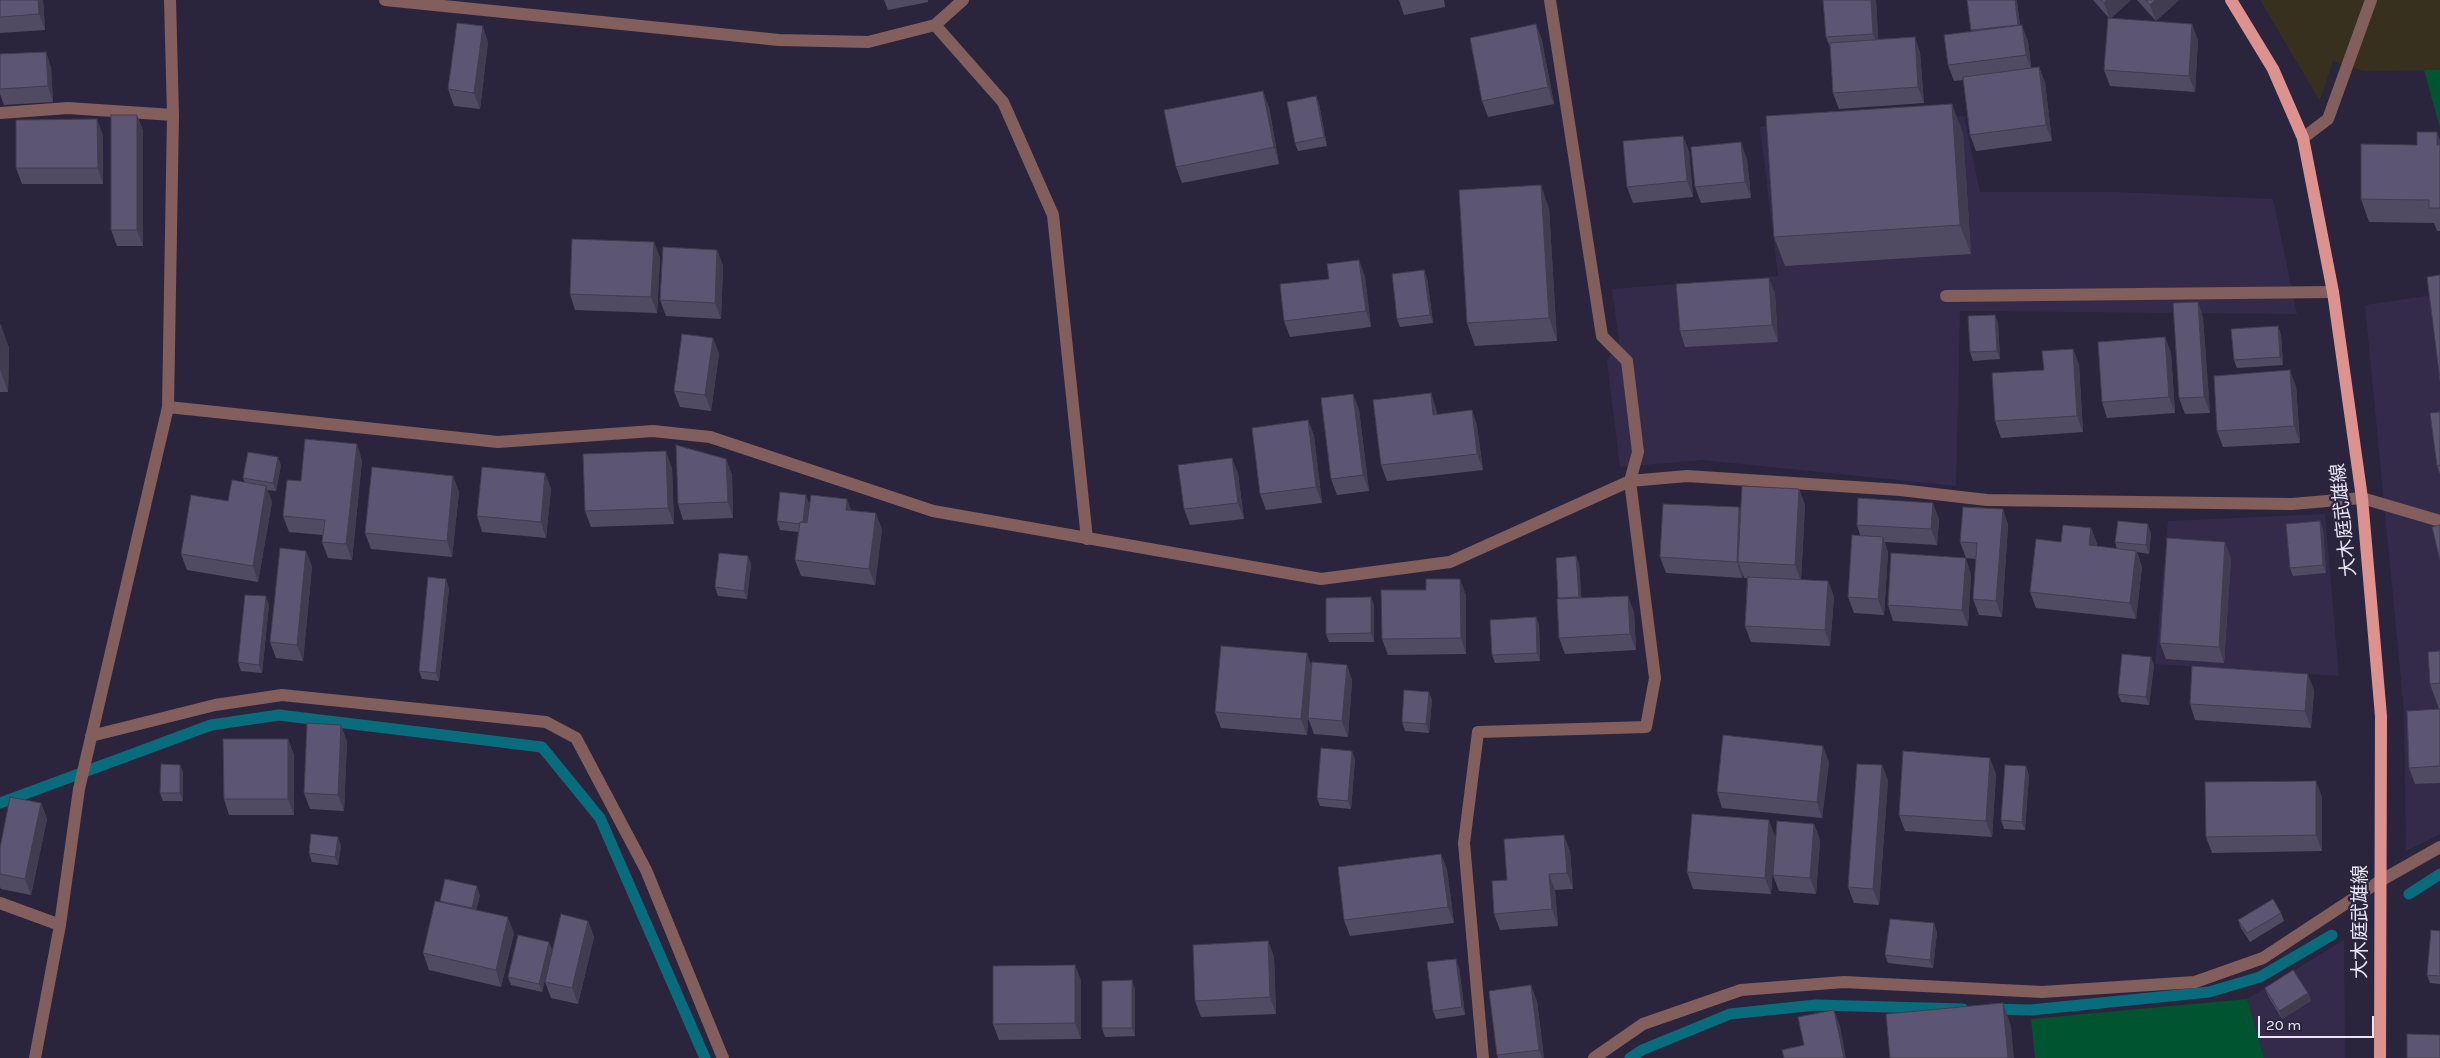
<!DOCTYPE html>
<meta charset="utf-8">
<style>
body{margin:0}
#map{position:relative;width:2440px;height:1058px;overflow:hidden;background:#2b243d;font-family:Karla,sans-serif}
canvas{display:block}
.scale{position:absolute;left:2258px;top:1016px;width:116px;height:22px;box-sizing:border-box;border:2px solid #eae6f7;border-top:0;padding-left:6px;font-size:15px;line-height:18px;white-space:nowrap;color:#eae6f7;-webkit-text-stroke:4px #2b243d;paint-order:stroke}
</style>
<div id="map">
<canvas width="2440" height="1058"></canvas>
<div class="scale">20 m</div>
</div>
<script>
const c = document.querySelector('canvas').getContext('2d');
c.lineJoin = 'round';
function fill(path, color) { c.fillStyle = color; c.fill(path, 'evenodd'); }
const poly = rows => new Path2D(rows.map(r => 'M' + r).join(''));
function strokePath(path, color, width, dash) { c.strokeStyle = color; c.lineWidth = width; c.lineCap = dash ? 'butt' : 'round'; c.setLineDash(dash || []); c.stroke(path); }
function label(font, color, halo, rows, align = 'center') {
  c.font = font + ' Karla,"Noto Sans JP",sans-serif'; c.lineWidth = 4.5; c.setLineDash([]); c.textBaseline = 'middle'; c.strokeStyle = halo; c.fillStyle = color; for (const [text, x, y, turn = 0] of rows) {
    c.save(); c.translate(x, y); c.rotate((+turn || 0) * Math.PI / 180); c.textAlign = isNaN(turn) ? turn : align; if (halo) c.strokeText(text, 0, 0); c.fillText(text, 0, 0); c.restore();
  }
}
const built = poly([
 [1964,116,1980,192,2114,192,2273,199,2297,314,1960,311,1956,486,1703,460,1620,467,1607,361,1619,341,1612,289,1778,276,1760,127],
 [2440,294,2440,834,2406,851,2404,711,2365,305],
 [2325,514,2339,676,2155,664,2168,521],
 [2344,940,2345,1058,2264,1058,2247,999]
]);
const industrial = poly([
 [2260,0,2440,0,2440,70,2364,71,2333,61,2320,101]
]);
const green = poly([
 [2424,70,2440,70,2440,128],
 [2247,999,2264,1058,2035,1058,2031,1019]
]);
const stream = poly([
 [0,803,211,725,279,715,542,747,600,818,705,1058],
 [2409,894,2440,874],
 [1991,1009,2031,1010,2209,992,2260,977,2332,935],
 [1630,1058,1642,1050,1730,1014,1816,1005,1963,1009]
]);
const minor = poly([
 [385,0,779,40,868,42,935,25,963,0],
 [935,25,1003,102,1053,215,1087,539],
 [0,113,68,108,173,115],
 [2303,138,2328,119,2371,0],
 [1946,296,2333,292],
 [168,407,498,442,653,431,710,437,933,511,1321,579,1450,562,1630,481,1687,476,1900,490,1987,500,2292,504,2362,498,2440,521],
 [91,736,215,705,282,695,546,722,576,738,646,870,723,1058],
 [0,903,60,925],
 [35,1058,60,925,79,789,168,407,173,115,170,0],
 [1483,1058,1464,843,1478,732,1646,727,1655,678,1630,481,1638,452,1627,361,1602,336,1550,0],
 [1594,1058,1643,1024,1741,990,1844,982,2042,992,2195,982,2263,958,2380,881,2440,847]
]);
const major = poly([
 [2231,0,2273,69,2303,138,2333,292,2362,498,2381,716,2380,1058]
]);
const wall = poly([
 [0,0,43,0,45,30,0,33],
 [884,0,928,0,928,2,888,10],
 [1399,0,1444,0,1445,7,1404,15],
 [1876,0,1878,39,1915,37,1920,53,1924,103,1839,109,1833,93,1830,47,1826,37],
 [1967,0,2017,2,2020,25,2028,41,2031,68,2039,67,2045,83,2052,141,1976,151,1970,135,1963,80,1954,81,1948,65,1971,31],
 [2093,0,2131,0,2111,18,2198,40,2195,92,2110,86,2104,70,2109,18],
 [2137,0,2179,0,2156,21],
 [1536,24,1542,41,1554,104,1488,117,1482,101],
 [488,42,480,109,454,106,448,89],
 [46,52,51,68,53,102,4,105,0,94,0,54],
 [1316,96,1319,104,1327,146,1298,151,1295,143],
 [1269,107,1279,164,1182,183,1176,167],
 [137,115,143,131,143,246,117,246,111,230],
 [2437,132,2440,141,2440,231,2437,231,2434,223,2369,222,2361,199,2417,145],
 [1963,133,1971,254,1785,266,1774,237],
 [103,135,103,184,22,184,16,168],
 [1683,136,1689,152,1693,197,1633,203,1627,187],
 [1747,159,1751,198,1701,203,1695,187],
 [1549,208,1557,341,1475,346,1467,323],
 [654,242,660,258,657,313,575,310,570,294],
 [717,250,723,266,721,319,666,316,660,300],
 [1359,260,1365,277,1371,327,1290,337,1284,321,1329,279],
 [1424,270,1427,278,1433,323,1400,327,1397,319],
 [1769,278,1775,294,1778,342,1685,347,1680,331],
 [2198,302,2203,318,2210,413,2185,414,2179,398],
 [1995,315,1998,323,2000,359,1973,361,1970,352],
 [0,325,9,348,8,392,0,392],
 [2278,326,2281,335,2283,365,2237,368,2234,360],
 [2165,337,2171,353,2175,413,2107,418,2102,402],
 [713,338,719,354,711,411,680,407,674,391],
 [2073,349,2079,365,2083,432,2001,438,1995,421],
 [2296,386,2300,443,2223,447,2217,431],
 [1431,393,1436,409,1437,415,1472,410,1477,426,1483,470,1387,481,1381,465],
 [1353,394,1359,410,1369,491,1337,495,1331,479],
 [2440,412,2440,474,2437,466],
 [1308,420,1314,436,1322,503,1266,510,1260,494],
 [1232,458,1238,474,1244,519,1190,525,1184,509],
 [726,459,732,475,733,518,683,520,678,504],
 [362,460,352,560,328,558,322,542,323,535,289,532,283,516,301,481],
 [281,465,276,491,267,490,272,502,258,582,187,570,181,554,245,483,243,478],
 [672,468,674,524,591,527,585,511],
 [545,473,551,489,546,538,482,532,477,516],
 [453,476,459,492,452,557,371,549,365,533],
 [1799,489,1805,505,1801,580,1828,581,1834,597,1830,646,1751,642,1745,626,1747,578,1744,578,1743,574,1742,578,1666,573,1660,557,1741,512],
 [809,503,807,523,851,510,882,529,875,585,801,576,795,560,798,532,780,530,777,521],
 [2003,509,2008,525,2002,617,1979,615,1973,599,1976,559,1966,558,1960,542],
 [1939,519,1937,545,1885,542,1888,553,1884,615,1854,613,1848,597,1860,535,1857,525],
 [2320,521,2323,530,2326,573,2293,576,2290,568],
 [2091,528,2097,544,2097,546,2117,549,2115,542,2151,533,2149,554,2137,552,2142,567,2136,619,2036,608,2030,592,2061,542],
 [306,551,312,567,303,661,276,658,270,642],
 [748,556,751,564,747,599,718,596,715,587],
 [1576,556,1579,564,1581,598,1634,612,1636,650,1565,654,1559,638,1558,598],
 [2231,558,2224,663,2166,659,2160,643],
 [1971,574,1968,626,1893,621,1888,605],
 [449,588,439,681,422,679,419,671],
 [1466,595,1466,654,1388,655,1382,639],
 [269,605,262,673,241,671,238,662],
 [1374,605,1374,642,1329,642,1326,634],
 [1536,617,1539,625,1540,661,1495,663,1492,655],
 [2440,651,2440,783,2415,784,2409,768,2439,709,2430,684],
 [1307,653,1312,668,1347,665,1352,681,1348,737,1314,734,1308,718,1307,735,1221,728,1215,712],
 [2154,665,2149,705,2121,702,2118,694],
 [2314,690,2311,728,2195,720,2190,704],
 [1432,700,1429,733,1405,731,1402,722],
 [288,739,294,755,294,815,229,815,224,799],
 [347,741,344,811,310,809,304,793],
 [1355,759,1351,809,1320,806,1317,798],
 [1829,762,1822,818,1722,808,1717,792],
 [180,765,183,773,183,801,163,801,160,793],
 [1882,765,1888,781,1879,905,1854,903,1848,887],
 [2026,766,2029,775,2025,830,2004,829,2001,820],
 [1996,774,1992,837,1905,831,1899,815],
 [2322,797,2322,851,2212,853,2206,837],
 [41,803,47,819,31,895,1,889,0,887,0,848],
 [1814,824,1820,840,1816,894,1779,891,1773,875],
 [1775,836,1771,894,1693,889,1687,872],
 [341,845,338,865,312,862,309,853],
 [1570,851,1573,889,1555,890,1558,926,1500,930,1494,914,1507,880],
 [1441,854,1447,870,1454,923,1350,936,1344,920],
 [480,895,476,910,514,933,501,987,429,970,423,953,440,902,440,901],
 [2281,913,2284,921,2250,942,2241,928,2238,920],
 [588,921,594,937,578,1004,551,998,545,982],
 [2440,931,2440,984,2430,983,2427,975],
 [1937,932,1933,968,1888,963,1885,955],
 [1268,941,1274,957,1276,1014,1201,1017,1195,1001],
 [549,942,552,950,542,992,511,985,508,977],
 [1075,965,1081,981,1081,1039,999,1040,993,1024],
 [1459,967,1465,1015,1436,1019,1433,1011],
 [2265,988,2308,993,2311,1001,2282,1019,2268,996],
 [1135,989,1135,1036,1105,1037,1102,1028],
 [1537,1001,1544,1058,1498,1058,1497,1055]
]);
const shadedWall = poly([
 [38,0,43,0,45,30,39,14],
 [1871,0,1876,0,1879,50,1873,34],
 [2015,0,2017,0,2017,2,2021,33,2018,25],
 [2107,0,2131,0,2110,19,2104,3],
 [2155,0,2179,0,2156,21,2150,5],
 [1536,24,1542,41,1554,104,1548,87],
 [2192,24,2198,40,2195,92,2189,76],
 [2022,25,2028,41,2032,71,2026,55],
 [483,26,488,42,480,109,474,93],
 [1915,37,1920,53,1924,103,1918,87],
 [46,52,51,68,53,102,48,86],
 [2039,67,2045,83,2052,141,2046,125],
 [1263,91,1269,107,1279,164,1274,147],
 [1316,96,1319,104,1327,146,1324,137],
 [1952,104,1963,133,1971,254,1960,225],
 [137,115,143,131,143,246,137,230],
 [97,119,103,135,103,184,98,168],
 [2437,132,2440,141,2440,153,2437,145],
 [1683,136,1689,152,1693,197,1687,181],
 [1741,142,1747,159,1751,198,1745,182],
 [1541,185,1549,208,1557,341,1549,318],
 [654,242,660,258,657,313,651,297],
 [717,250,723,266,721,319,715,303],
 [1359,260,1365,277,1371,327,1366,311],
 [1424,270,1427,278,1433,323,1430,315],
 [1769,278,1775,294,1778,342,1772,325],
 [2198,302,2203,318,2210,413,2204,397],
 [1995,315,1998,323,2000,359,1997,351],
 [1,325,9,348,8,392,0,369],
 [2278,326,2281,335,2283,365,2280,357],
 [2165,337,2171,353,2175,413,2169,397],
 [713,338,719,354,711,411,705,395],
 [2073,349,2079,365,2083,432,2077,416],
 [2290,370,2296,386,2300,443,2294,426],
 [1431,393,1436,409,1439,431,1433,415],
 [1353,394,1359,410,1369,491,1363,475],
 [1472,410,1477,426,1483,470,1477,454],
 [1308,420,1314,436,1322,503,1316,487],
 [357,444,362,460,352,560,346,544],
 [666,451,672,468,674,524,668,508],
 [278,457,281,465,276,491,273,483],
 [1232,458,1238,474,1244,519,1238,503],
 [726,459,732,475,733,518,728,502],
 [545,473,551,489,546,538,541,522],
 [453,476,459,492,452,557,447,541],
 [266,486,272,502,258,582,253,566],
 [1799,489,1805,505,1801,581,1795,565],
 [806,495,809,503,805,533,802,524],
 [847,499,853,515,846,510],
 [1933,503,1939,519,1937,545,1931,529],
 [1739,507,1745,524,1738,562,1743,574,1742,578,1737,562],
 [2003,509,2008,525,2002,617,1996,601],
 [876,513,882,529,875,585,869,569],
 [2320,521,2323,530,2326,573,2323,565],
 [2148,524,2151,533,2149,554,2146,545],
 [2091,528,2097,544,2095,561,2089,545],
 [1883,537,1888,553,1884,615,1878,599],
 [2225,542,2231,558,2224,663,2219,647],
 [306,551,312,567,303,661,297,645],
 [2136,551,2142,567,2136,619,2130,603],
 [748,556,751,564,747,599,744,591],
 [1576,556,1579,564,1582,606,1579,597],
 [1966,558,1971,574,1968,626,1962,610],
 [446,579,449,588,439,681,436,673],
 [1460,579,1466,595,1466,654,1461,638],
 [1828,581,1834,597,1830,646,1825,630],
 [266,596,269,605,262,673,259,665],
 [1628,596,1634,612,1636,650,1630,634],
 [1371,597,1374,605,1374,642,1371,633],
 [1536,617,1539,625,1540,661,1537,653],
 [1307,653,1312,669,1307,735,1301,719],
 [2151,657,2154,665,2149,705,2146,697],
 [1347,665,1352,681,1348,737,1342,721],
 [2308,674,2314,690,2311,728,2305,711],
 [1429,692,1432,700,1429,733,1426,724],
 [341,725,347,741,344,811,338,795],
 [288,739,294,755,294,815,288,799],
 [1823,746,1829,762,1822,818,1817,802],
 [1352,751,1355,759,1351,809,1348,801],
 [1990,758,1996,774,1992,837,1986,821],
 [180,765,183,773,183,801,180,793],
 [1882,765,1888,781,1879,905,1873,889],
 [2026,766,2029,775,2025,830,2022,822],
 [2316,781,2322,797,2322,851,2316,835],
 [41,803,47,819,31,895,25,879],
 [1769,820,1775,836,1771,894,1765,878],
 [1814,824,1820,840,1816,894,1810,878],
 [1564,835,1570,851,1573,889,1567,873],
 [338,837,341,845,338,865,335,857],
 [1441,854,1447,870,1454,923,1448,907],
 [1549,874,1555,890,1558,926,1552,909],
 [477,886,480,895,475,916,472,908],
 [508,917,514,933,501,987,496,970],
 [588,921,594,937,578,1004,572,988],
 [1934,923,1937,932,1933,968,1930,960],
 [1268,941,1274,957,1276,1014,1270,997],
 [549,942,552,950,542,992,539,984],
 [1456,959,1459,967,1465,1015,1462,1007],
 [1075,965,1081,981,1081,1039,1075,1023],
 [1132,980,1135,989,1135,1036,1132,1028],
 [1531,985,1537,1001,1544,1058,1542,1058,1539,1050],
 [2308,993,2311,1001,2282,1019,2279,1011],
 [2003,1003,2011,1026,2014,1058,2008,1058],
 [1834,1010,1840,1026,1846,1058,1844,1058]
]);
const building = poly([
 [0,0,38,0,39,14,0,17,0,0],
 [1823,0,1871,0,1873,34,1826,37,1823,0],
 [1967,0,2015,0,2018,25,1971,30,1967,0],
 [2101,0,2107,0,2104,3,2101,0],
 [2146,0,2155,0,2150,5,2146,0],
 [2108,18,2192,24,2189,76,2104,70,2108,18],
 [457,23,483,26,474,93,448,89,457,23],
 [1536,24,1548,87,1482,101,1470,38,1536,24],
 [2022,25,2026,55,1948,65,1944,35,2022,25],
 [1915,37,1918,87,1833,93,1830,43,1915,37],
 [46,52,48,86,0,89,0,54,46,52],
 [2039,67,2046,125,1970,135,1963,77,2039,67],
 [1263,91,1274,147,1176,167,1164,110,1263,91],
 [1316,96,1324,137,1295,143,1287,102,1316,96],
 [1952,104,1960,225,1774,237,1766,116,1952,104],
 [111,115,137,115,137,230,111,230,111,115],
 [97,119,98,168,16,168,16,120,97,119],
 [2417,132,2437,132,2437,145,2440,145,2440,208,2429,208,2429,200,2361,199,2361,144,2417,145,2417,132],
 [1683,136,1687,181,1627,187,1623,141,1683,136],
 [1741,142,1745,182,1695,187,1691,147,1741,142],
 [1541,185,1549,318,1467,323,1459,190,1541,185],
 [572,239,654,242,651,297,570,294,572,239],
 [663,247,717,250,715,303,660,300,663,247],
 [1359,260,1366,311,1284,321,1280,284,1329,279,1327,264,1359,260],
 [1424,270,1430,315,1397,319,1392,274,1424,270],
 [2440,275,2440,380,2427,277,2440,275],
 [1769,278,1772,325,1680,331,1676,284,1769,278],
 [2198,302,2204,397,2179,398,2173,303,2198,302],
 [1995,315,1997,351,1970,352,1968,316,1995,315],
 [0,325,1,325,0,369,0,325],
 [2278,326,2280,357,2234,360,2231,329,2278,326],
 [682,334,713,338,705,395,674,391,682,334],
 [2165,337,2169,397,2102,402,2098,342,2165,337],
 [2073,349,2077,416,1995,421,1992,373,2044,370,2042,351,2073,349],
 [2290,370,2294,426,2217,431,2214,376,2290,370],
 [1431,393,1433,415,1472,410,1477,454,1381,465,1373,400,1431,393],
 [1353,394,1363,475,1331,479,1321,398,1353,394],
 [2440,412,2440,465,2437,466,2430,413,2440,412],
 [1308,420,1316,487,1260,494,1252,428,1308,420],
 [305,439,357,444,346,544,322,542,325,520,283,516,287,480,301,481,305,439],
 [676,445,726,459,728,502,678,504,676,445],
 [666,451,668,508,585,511,583,454,666,451],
 [248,452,278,457,273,483,243,478,248,452],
 [1232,458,1238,503,1184,509,1178,465,1232,458],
 [372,467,453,476,447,541,365,533,372,467],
 [482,467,545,473,541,522,477,516,482,467],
 [232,480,266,486,253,566,181,554,191,495,228,501,232,480],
 [1742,486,1799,489,1795,565,1738,562,1742,486],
 [780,492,806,495,803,522,800,522,799,524,777,521,780,492],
 [811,495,847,499,846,510,876,513,869,569,795,560,800,522,807,523,811,495],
 [1858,498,1933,503,1931,529,1857,525,1858,498],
 [1663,504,1739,507,1737,562,1660,557,1663,504],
 [1963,507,2003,509,1996,601,1973,599,1977,543,1960,542,1963,507],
 [2118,521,2148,524,2146,545,2115,542,2118,521],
 [2320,521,2323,565,2290,568,2286,524,2320,521],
 [2063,525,2091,528,2089,545,2136,551,2130,603,2030,592,2036,539,2061,542,2063,525],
 [2440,525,2440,560,2432,527,2440,525],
 [1852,535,1883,537,1878,599,1848,597,1852,535],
 [2167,538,2225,542,2219,647,2160,643,2167,538],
 [280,548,306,551,297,645,270,642,280,548],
 [719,553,748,556,744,591,715,587,719,553],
 [1891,553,1966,558,1962,610,1888,605,1891,553],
 [1576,556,1579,597,1558,598,1556,558,1576,556],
 [428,577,446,579,436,673,419,671,428,577],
 [1748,577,1828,581,1825,630,1745,626,1748,577],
 [1426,579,1460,579,1461,638,1382,639,1381,590,1426,590,1426,579],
 [245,595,266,596,259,665,238,662,245,595],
 [1628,596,1630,634,1559,638,1557,599,1628,596],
 [1371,597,1371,633,1326,634,1326,598,1371,597],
 [1536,617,1537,653,1492,655,1490,620,1536,617],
 [1221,646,1307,653,1301,719,1215,712,1221,646],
 [2440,651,2440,683,2430,684,2428,652,2440,651],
 [2122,654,2151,657,2146,697,2118,694,2122,654],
 [1312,662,1347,665,1342,721,1308,718,1312,662],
 [2192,666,2308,674,2305,711,2190,704,2192,666],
 [1404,690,1429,692,1426,724,1402,722,1404,690],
 [2440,709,2440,766,2409,768,2407,711,2440,709],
 [307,723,341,725,338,795,304,793,307,723],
 [1723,735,1823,746,1817,802,1717,792,1723,735],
 [223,739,288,739,288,799,224,799,223,739],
 [1321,748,1352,751,1348,801,1317,798,1321,748],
 [1903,751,1990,758,1986,821,1899,815,1903,751],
 [161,764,180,765,180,793,160,793,161,764],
 [1857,764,1882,765,1873,889,1848,887,1857,764],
 [2005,765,2026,766,2022,822,2001,820,2005,765],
 [2316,781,2316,835,2206,837,2205,782,2316,781],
 [10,797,41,803,25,879,0,874,0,848,10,797],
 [1692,814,1769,820,1765,878,1687,872,1692,814],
 [1777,821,1814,824,1810,878,1773,875,1777,821],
 [311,834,338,837,335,857,309,853,311,834],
 [1564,835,1567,873,1549,874,1552,909,1494,914,1492,881,1507,880,1504,839,1564,835],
 [1441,854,1448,907,1344,920,1338,867,1441,854],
 [445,879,477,886,472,908,440,901,445,879],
 [2273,899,2281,913,2247,933,2238,920,2273,899],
 [435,901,508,917,496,970,423,953,435,901],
 [561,914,588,921,572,988,545,982,561,914],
 [1890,919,1934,923,1930,960,1885,955,1890,919],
 [2431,930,2440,931,2440,976,2427,975,2431,930],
 [518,935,549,942,539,984,508,977,518,935],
 [1268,941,1270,997,1195,1001,1193,945,1268,941],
 [1456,959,1462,1007,1433,1011,1427,962,1456,959],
 [1075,965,1075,1023,993,1024,993,966,1075,965],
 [2293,970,2308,993,2279,1011,2265,988,2293,970],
 [1132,980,1132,1028,1102,1028,1102,981,1132,980],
 [1531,985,1539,1050,1497,1055,1489,991,1531,985],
 [2003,1003,2008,1058,1890,1058,1886,1014,2003,1003],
 [1834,1010,1844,1058,1784,1058,1782,1050,1804,1045,1798,1017,1834,1010],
 [2407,1034,2440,1035,2440,1058,2407,1058,2407,1034]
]);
const streetNames = [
 ["大木庭武雄線",2344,520,-96],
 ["大木庭武雄線",2361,922,-90]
];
fill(built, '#342b4b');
fill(industrial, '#37301f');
fill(green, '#015430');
strokePath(stream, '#086c7d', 11);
strokePath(minor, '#825f5c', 12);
strokePath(major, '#dc938f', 12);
fill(wall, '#504a63');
fill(shadedWall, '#413c50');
fill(building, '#5d5673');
strokePath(building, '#413c50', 1);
label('19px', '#eae6f7', '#2b243d', streetNames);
</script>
